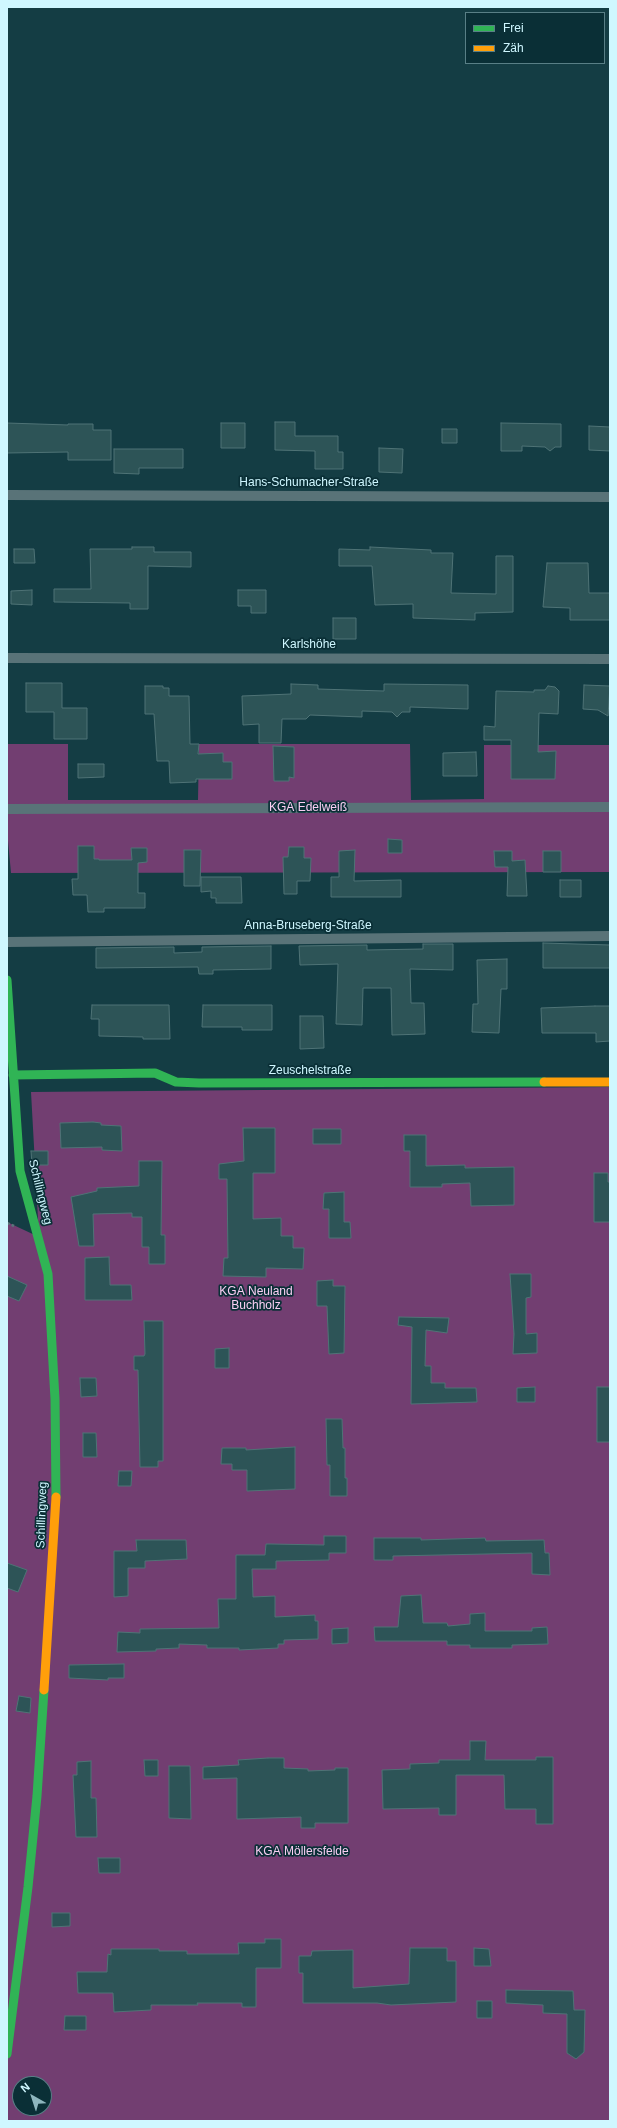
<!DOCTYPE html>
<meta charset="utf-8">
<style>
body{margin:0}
#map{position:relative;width:617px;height:2128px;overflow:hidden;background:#143d44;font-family:Arial,sans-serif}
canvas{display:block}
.frame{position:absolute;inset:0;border:8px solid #cff7ff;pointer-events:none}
.legend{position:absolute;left:465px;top:12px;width:140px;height:52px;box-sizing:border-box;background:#0a2f36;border:1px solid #597f86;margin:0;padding:5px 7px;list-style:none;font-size:12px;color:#cff7ff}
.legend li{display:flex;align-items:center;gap:8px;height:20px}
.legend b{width:20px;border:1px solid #597f86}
.north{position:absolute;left:12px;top:2076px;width:40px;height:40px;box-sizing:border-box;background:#0a2f36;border:1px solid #597f86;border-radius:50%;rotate:321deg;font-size:11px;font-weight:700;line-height:16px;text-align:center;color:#cff7ff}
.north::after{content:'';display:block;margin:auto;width:14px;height:18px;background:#8eb6be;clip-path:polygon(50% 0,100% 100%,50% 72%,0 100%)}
</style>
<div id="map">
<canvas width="617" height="2128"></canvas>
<div class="frame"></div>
<ul class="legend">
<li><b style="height:5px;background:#30b455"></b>Frei</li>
<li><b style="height:5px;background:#ff9f0a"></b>Zäh</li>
</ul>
<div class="north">N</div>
</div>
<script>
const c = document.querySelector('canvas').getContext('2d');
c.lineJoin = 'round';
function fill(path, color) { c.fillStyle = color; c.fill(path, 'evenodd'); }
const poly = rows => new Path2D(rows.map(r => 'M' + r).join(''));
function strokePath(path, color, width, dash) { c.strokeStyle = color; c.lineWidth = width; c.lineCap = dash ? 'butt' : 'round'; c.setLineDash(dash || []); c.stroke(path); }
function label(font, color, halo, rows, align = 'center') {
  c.font = font + ' Arial,sans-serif'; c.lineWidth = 3.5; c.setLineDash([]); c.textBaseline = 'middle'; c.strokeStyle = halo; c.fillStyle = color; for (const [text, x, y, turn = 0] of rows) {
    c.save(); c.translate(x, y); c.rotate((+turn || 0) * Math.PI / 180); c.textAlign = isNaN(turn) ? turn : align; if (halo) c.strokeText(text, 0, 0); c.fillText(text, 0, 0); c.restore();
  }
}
const green = poly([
 [7,744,68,744,68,800,198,800,199,744,410,744,411,800,484,799,484,745,610,745,610,872,11,873,7,830],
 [610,1087,610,2121,7,2121,7,1222,39,1237,31,1092],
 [20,2084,44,2084,44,2108,20,2108]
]);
const building = poly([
 [275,422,295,422,295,436,338,436,338,452,343,452,343,469,315,469,315,451,275,450,275,422],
 [7,423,68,425,68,424,93,424,93,430,111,430,111,460,68,460,68,452,7,453,7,423],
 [221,423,245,423,245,448,221,448,221,423],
 [501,423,561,424,561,447,555,447,550,451,545,447,522,446,522,451,501,451,501,423],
 [589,426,610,427,610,451,589,450,589,426],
 [442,429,457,429,457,443,442,443,442,429],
 [379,448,403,449,402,473,379,472,379,448],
 [114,449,183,449,183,468,139,468,139,474,114,473,114,449],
 [132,547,154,547,154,552,191,552,191,567,148,566,148,609,130,609,130,603,54,602,54,589,91,589,90,549,132,549,132,547],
 [370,547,431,550,431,553,453,553,451,593,496,594,496,556,513,556,513,612,475,613,475,620,413,618,413,604,375,605,372,566,339,566,339,549,370,550,370,547],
 [14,549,34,549,35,563,14,563,14,549],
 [547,563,588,563,589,593,610,593,610,620,570,620,570,608,543,607,547,563],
 [32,590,32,605,11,604,11,591,32,590],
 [238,590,266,590,266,613,251,613,251,606,238,606,238,590],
 [333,618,356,618,356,639,333,639,333,618],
 [26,683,62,683,62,708,87,708,87,739,54,739,54,712,26,712,26,683],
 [291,684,318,685,318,689,384,691,384,684,468,685,468,709,410,707,410,712,402,712,397,717,392,712,362,711,362,717,310,715,306,719,282,719,281,743,259,743,259,724,243,725,242,696,291,694,291,684],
 [584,685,610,686,608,716,598,710,583,709,584,685],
 [145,686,163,686,163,688,169,688,169,696,189,696,190,744,199,744,198,754,223,753,223,762,232,762,232,779,196,779,196,782,170,783,169,761,157,761,154,714,145,714,145,686],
 [548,686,555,687,559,691,558,714,539,713,538,752,556,751,555,779,511,779,511,740,484,740,484,726,495,727,496,691,534,692,534,690,545,690,548,686],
 [273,746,294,747,294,778,289,777,289,781,274,781,273,746],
 [476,752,477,776,443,776,443,753,476,752],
 [78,764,104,764,104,777,78,778,78,764],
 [388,839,402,840,402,853,388,853,388,839],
 [78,846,94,846,94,859,99,859,99,860,132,860,131,848,147,848,147,862,138,863,138,893,145,893,145,908,104,908,104,912,88,912,87,895,73,895,72,879,78,879,78,846],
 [289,847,304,847,304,858,311,858,310,881,297,881,297,894,284,894,283,857,288,857,289,847],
 [184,850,201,850,200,886,184,886,184,850],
 [355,850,354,881,401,880,401,897,331,897,331,877,339,877,339,851,355,850],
 [494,851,512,851,512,861,525,860,527,896,507,896,508,867,495,867,494,851],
 [543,851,561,851,561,872,543,872,543,851],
 [201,877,241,877,242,903,216,903,216,898,211,898,211,891,201,892,201,877],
 [560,880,581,880,581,897,560,897,560,880],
 [543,943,610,945,610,968,543,968,543,943],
 [423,944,453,944,453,970,410,969,411,1003,424,1003,425,1034,392,1035,391,988,363,988,362,1025,336,1024,338,964,300,965,299,946,367,945,367,950,423,949,423,944],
 [271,946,271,969,213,970,213,974,199,974,198,967,96,968,96,948,174,947,174,953,202,952,202,947,271,946],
 [507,959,507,989,501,989,499,1033,472,1032,473,1004,478,1004,477,960,507,959],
 [92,1005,169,1005,170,1039,143,1039,143,1037,99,1036,99,1019,91,1019,92,1005],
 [203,1005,272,1005,272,1030,242,1030,242,1027,202,1027,203,1005],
 [595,1006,610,1006,610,1041,596,1042,596,1033,542,1033,541,1008,595,1006],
 [300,1016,323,1016,324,1048,300,1049,300,1016],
 [93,1122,101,1123,101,1125,121,1126,122,1151,102,1150,102,1147,61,1148,60,1123,93,1122],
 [243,1128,275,1128,275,1173,253,1173,253,1219,281,1218,281,1236,293,1236,293,1248,304,1248,303,1269,266,1268,266,1277,223,1276,224,1258,228,1258,227,1179,219,1179,219,1164,244,1161,243,1128],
 [313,1129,341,1129,341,1144,313,1144,313,1129],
 [404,1135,426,1135,426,1166,465,1165,465,1168,514,1167,514,1205,471,1206,470,1183,442,1184,442,1187,410,1187,410,1151,404,1151,404,1135],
 [31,1151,48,1151,48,1165,32,1165,31,1151],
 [139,1161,162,1161,161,1235,165,1235,165,1264,149,1264,149,1247,142,1247,142,1217,132,1217,132,1213,93,1214,94,1246,79,1246,71,1197,97,1191,97,1188,139,1186,139,1161],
 [594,1173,608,1173,608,1182,610,1182,610,1222,594,1222,594,1173],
 [344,1192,344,1222,350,1222,351,1238,329,1238,329,1209,323,1209,324,1193,344,1192],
 [109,1257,110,1285,131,1285,132,1300,85,1300,85,1258,109,1257],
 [510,1274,531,1274,531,1297,526,1298,526,1334,537,1333,537,1353,513,1354,514,1334,510,1274],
 [7,1276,27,1285,19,1301,7,1296,7,1276],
 [333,1280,333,1286,345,1286,344,1353,329,1354,327,1306,317,1306,317,1281,333,1280],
 [399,1317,449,1318,447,1333,426,1330,425,1366,431,1366,431,1383,445,1383,445,1388,476,1388,477,1402,411,1404,412,1327,398,1325,399,1317],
 [144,1321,163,1321,163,1461,158,1461,158,1467,140,1467,138,1370,134,1370,134,1356,144,1356,145,1354,144,1321],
 [229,1348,229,1368,215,1368,215,1349,229,1348],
 [80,1378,96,1378,97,1396,81,1397,80,1378],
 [535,1387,535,1402,517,1402,517,1388,535,1387],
 [597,1387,610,1387,610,1442,597,1442,597,1387],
 [326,1419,342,1419,343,1448,345,1448,345,1478,347,1478,347,1496,330,1496,330,1465,327,1465,326,1419],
 [83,1433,96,1433,97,1457,83,1457,83,1433],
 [295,1447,295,1489,247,1491,247,1470,232,1470,232,1464,221,1464,222,1448,246,1448,246,1450,295,1447],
 [119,1471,132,1471,131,1486,118,1486,119,1471],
 [324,1536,346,1536,346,1553,329,1553,329,1560,276,1561,276,1569,252,1569,253,1597,275,1596,275,1617,315,1615,315,1621,318,1621,318,1639,284,1640,284,1644,278,1644,278,1648,239,1650,239,1648,207,1648,207,1645,179,1644,179,1648,156,1649,156,1651,117,1652,118,1632,140,1633,140,1629,219,1628,218,1599,236,1599,236,1555,265,1555,266,1544,271,1544,324,1545,324,1536],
 [374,1538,421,1538,421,1540,485,1538,486,1541,544,1540,545,1553,549,1553,550,1575,532,1574,532,1553,393,1556,393,1560,374,1560,374,1538],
 [136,1540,186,1540,187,1559,145,1561,145,1568,128,1568,128,1596,114,1597,114,1551,137,1551,136,1540],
 [7,1563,27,1570,18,1592,7,1588,7,1563],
 [421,1595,423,1623,447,1623,448,1626,470,1624,470,1614,485,1613,485,1631,532,1631,532,1628,547,1627,548,1644,512,1645,512,1648,470,1648,470,1645,447,1645,447,1641,375,1641,374,1627,398,1627,401,1596,421,1595],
 [348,1628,348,1643,332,1644,332,1629,348,1628],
 [124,1664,124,1678,108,1678,108,1680,69,1678,69,1665,124,1664],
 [19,1696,31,1698,30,1713,16,1711,19,1696],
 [470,1741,486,1741,485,1760,536,1760,536,1757,553,1757,553,1824,536,1824,536,1809,505,1809,504,1775,456,1775,456,1815,439,1815,439,1808,383,1809,382,1770,410,1769,410,1764,439,1763,439,1760,470,1760,470,1741],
 [268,1758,284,1758,284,1768,308,1769,308,1771,335,1770,335,1768,348,1768,348,1823,315,1823,315,1828,301,1828,301,1817,237,1819,237,1778,203,1779,203,1767,239,1765,238,1760,268,1758],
 [144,1760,158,1760,158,1776,145,1776,144,1760],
 [91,1761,91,1798,96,1798,97,1837,76,1837,73,1775,77,1775,77,1762,91,1761],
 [169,1766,190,1766,191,1819,169,1818,169,1766],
 [98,1858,120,1858,120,1873,99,1873,98,1858],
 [52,1913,70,1913,70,1926,52,1927,52,1913],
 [265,1939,281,1939,281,1968,256,1968,256,2007,242,2007,242,2003,197,2003,198,2005,151,2005,151,2010,114,2012,113,1993,78,1993,77,1972,107,1972,108,1954,111,1955,111,1949,159,1949,159,1951,187,1951,187,1954,239,1954,238,1943,265,1943,265,1939],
 [410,1948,447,1948,447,1961,456,1961,456,2002,391,2005,377,2003,303,2003,303,1973,299,1973,299,1956,311,1956,312,1951,353,1950,353,1988,409,1984,410,1948],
 [474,1948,489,1949,491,1966,474,1966,474,1948],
 [506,1990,573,1991,574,2010,585,2010,584,2052,576,2059,567,2053,567,2014,543,2013,543,2005,506,2003,506,1990],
 [477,2001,492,2001,492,2018,477,2018,477,2001],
 [65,2016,86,2016,86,2030,64,2030,65,2016]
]);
const path = poly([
 [7,1223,14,1226]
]);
const lane = poly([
 [7,495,610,497],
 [7,658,610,659],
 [7,809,610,807],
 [7,942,610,936]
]);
const fast = poly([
 [7,980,20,1171,48,1274,55,1399,56,1497],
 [13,1075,155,1073,176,1082,199,1083,544,1082],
 [7,2054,28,1887,37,1796,44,1690]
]);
const slow = poly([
 [544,1082,610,1082],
 [44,1690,56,1497]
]);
const streetNames = [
 ["Hans-Schumacher-Straße",309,483],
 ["Karlshöhe",309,645],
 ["Anna-Bruseberg-Straße",308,926],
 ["Zeuschelstraße",310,1071],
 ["Schillingweg",40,1192,76],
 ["Schillingweg",42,1515,-88]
];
const parkNames = [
 ["KGA Edelweiß",308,808],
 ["KGA Neuland",256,1292],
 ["Buchholz",256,1306],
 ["KGA Möllersfelde",302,1852]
];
fill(green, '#723e71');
fill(building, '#2d5457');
strokePath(building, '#4f7376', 1);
strokePath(path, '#5a747a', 2.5, [3, 2]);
strokePath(lane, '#597378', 10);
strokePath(fast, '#30b455', 9);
strokePath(slow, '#ff9f0a', 9);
label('12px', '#cff7ff', '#0a2f36', streetNames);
label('12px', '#facef3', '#0a2f36', parkNames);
</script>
